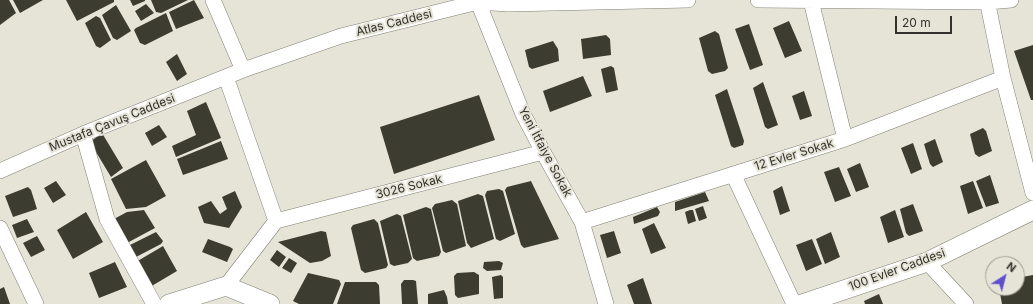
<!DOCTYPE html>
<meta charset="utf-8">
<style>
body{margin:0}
#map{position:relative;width:1033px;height:304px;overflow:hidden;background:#e5e4d7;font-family:Inter,sans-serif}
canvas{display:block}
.north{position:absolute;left:985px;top:256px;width:40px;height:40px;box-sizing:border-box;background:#e5e4d7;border:1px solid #9d9c93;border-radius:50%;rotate:36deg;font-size:11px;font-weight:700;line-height:16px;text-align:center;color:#32312c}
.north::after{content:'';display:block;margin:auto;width:14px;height:18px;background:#6051ca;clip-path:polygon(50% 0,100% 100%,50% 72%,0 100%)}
.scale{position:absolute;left:895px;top:16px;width:57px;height:18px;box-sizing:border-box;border:2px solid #32312c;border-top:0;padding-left:5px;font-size:12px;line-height:14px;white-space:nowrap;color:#32312c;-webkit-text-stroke:3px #e5e4d7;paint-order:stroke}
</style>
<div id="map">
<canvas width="1033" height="304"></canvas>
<div class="north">N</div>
<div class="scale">20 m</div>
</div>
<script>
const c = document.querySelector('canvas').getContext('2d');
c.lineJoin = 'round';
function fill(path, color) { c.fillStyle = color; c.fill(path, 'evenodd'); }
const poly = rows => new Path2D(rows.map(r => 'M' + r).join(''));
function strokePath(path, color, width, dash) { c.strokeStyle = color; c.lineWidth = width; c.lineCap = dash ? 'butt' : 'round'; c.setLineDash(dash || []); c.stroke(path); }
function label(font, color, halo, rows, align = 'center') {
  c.font = font + ' Inter,sans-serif'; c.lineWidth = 4; c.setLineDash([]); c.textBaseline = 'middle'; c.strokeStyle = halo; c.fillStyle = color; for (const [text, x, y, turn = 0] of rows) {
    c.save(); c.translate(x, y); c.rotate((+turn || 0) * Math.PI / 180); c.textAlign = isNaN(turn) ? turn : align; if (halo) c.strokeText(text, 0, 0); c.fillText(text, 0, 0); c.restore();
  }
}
const building = poly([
 [0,0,9,0,16,13,0,25],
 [13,0,43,0,20,13],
 [66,0,114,0,114,2,77,21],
 [130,0,145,0,145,1,133,6],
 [151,0,188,0,161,13,156,12],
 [194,0,204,18,176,29,169,12],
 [146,4,154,13,141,21,135,11],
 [116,5,131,31,117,40,113,38,102,15],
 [166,13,173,31,145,45,140,43,134,30,136,28],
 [96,16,100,18,111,40,100,48,96,46,85,23],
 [789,21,802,51,785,58,773,28],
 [749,24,763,65,750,70,735,29],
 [715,31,719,34,728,68,725,71,712,74,708,71,699,38],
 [606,35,610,39,611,55,583,59,581,39],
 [553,41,558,49,559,61,532,69,529,67,525,50],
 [1033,45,1033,100,1031,100,1014,51],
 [177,54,187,74,177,81,166,62],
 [611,66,614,68,618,90,606,93,601,69],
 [583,76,592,96,550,112,543,91],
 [763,82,778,125,768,129,765,127,753,88],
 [727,89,744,141,743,145,734,148,731,146,715,95],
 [804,91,812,116,800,120,792,96],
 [479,95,495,140,394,174,380,127],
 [206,102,221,138,176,157,172,146,196,135,187,111],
 [159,125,167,137,152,146,145,133],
 [983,128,986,131,992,151,979,157,975,154,970,134],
 [102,133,123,168,111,177,90,142],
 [935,139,943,162,933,167,930,164,924,144],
 [221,141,228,159,183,175,177,159],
 [913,143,922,169,911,174,901,148],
 [146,160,166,196,146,207,126,209,111,179],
 [860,163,869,187,856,192,847,169],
 [839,167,851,196,835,202,824,172],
 [990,175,999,203,986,207,976,181],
 [56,181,66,195,53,203,44,188],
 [531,181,559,239,524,248,521,245,505,190,507,187],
 [973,181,983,208,968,214,960,186],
 [782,186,790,211,780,215,773,191],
 [28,187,31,190,37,209,13,217,5,196],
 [499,189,503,191,515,234,500,241,496,239,485,195,487,191],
 [235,191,242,207,229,228,204,223,198,207,211,201,220,214,227,209,222,197],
 [705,192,709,201,675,211,675,202],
 [478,194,483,196,494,239,471,248,467,243,458,201],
 [452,200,457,204,466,246,446,253,443,251,432,208,435,204],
 [913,204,923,231,909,236,906,233,900,209],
 [703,206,707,218,699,221,695,209],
 [426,207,431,209,441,252,439,256,417,261,413,258,403,215],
 [657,207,660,212,658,216,634,224,633,217],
 [144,210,155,228,127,243,114,219,127,212],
 [690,210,693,210,696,221,688,224,685,212],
 [895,210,904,237,888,243,880,217],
 [86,212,103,242,73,259,57,230],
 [397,214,401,216,412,259,408,263,394,266,390,264,380,221],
 [27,219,34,232,17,238,12,225],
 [374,219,378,223,388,265,386,268,365,273,361,270,351,228,353,225],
 [654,223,666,248,651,254,642,229],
 [321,231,326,232,331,256,322,261,310,263,278,242],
 [614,231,621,253,607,258,600,235],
 [156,232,163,241,161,244,136,257,131,254,130,245],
 [831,232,840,257,825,264,816,239],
 [37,236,45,250,31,257,23,243],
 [208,239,230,247,233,249,227,262,202,252],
 [812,239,822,264,806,271,796,245],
 [163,246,177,271,150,287,136,262],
 [277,250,286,257,279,267,270,260],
 [289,258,297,263,291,273,282,268],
 [499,261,503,263,501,270,487,271,483,268,484,262],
 [115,262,127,287,99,298,89,273],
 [474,272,479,275,479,294,458,298,455,295,454,276,457,273],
 [308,273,339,280,341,284,333,304,299,304,293,301],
 [501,275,503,277,503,298,494,299,492,277],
 [1033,275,1033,304,1002,304,999,288,1017,288,1017,278],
 [643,278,652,304,634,304,627,285],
 [404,280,413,280,416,281,418,304,402,304,401,284],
 [345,282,376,282,379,285,380,304,337,304],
 [4,287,10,304,0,304,0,289],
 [444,290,447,297,448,304,428,304,428,294],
 [879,294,883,304,865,304,864,301]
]);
const minor = poly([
 [213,0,243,70],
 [471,0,478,2,523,114,543,152,582,222,606,304],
 [758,0,988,2,1011,0],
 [987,0,1003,78,1033,193],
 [811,1,845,139],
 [226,77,276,221,226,286],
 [83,134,107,219,154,304],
 [0,171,83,134,243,70,341,36,478,2,508,4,688,0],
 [733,174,794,304],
 [276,221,543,152],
 [582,222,845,139,1003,78],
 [0,228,36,304],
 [927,262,966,304]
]);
const tertiary = poly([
 [169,304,226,286,270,304],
 [802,304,927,262,1033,210]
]);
const streetNames = [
 ["Atlas Caddesi",394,23,-14],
 ["Mustafa Çavuş Caddesi",112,123,-22],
 ["Yeni İtfaiye Sokak",545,152,62],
 ["12 Evler Sokak",794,155,-17],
 ["3026 Sokak",409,187,-14],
 ["100 Evler Caddesi",897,270,-20]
];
fill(building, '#3d3c31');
strokePath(minor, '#818175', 16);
strokePath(tertiary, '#818175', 20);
strokePath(minor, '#fff', 15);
strokePath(tertiary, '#fff', 19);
label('12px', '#32312c', '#e5e4d7', streetNames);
</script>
